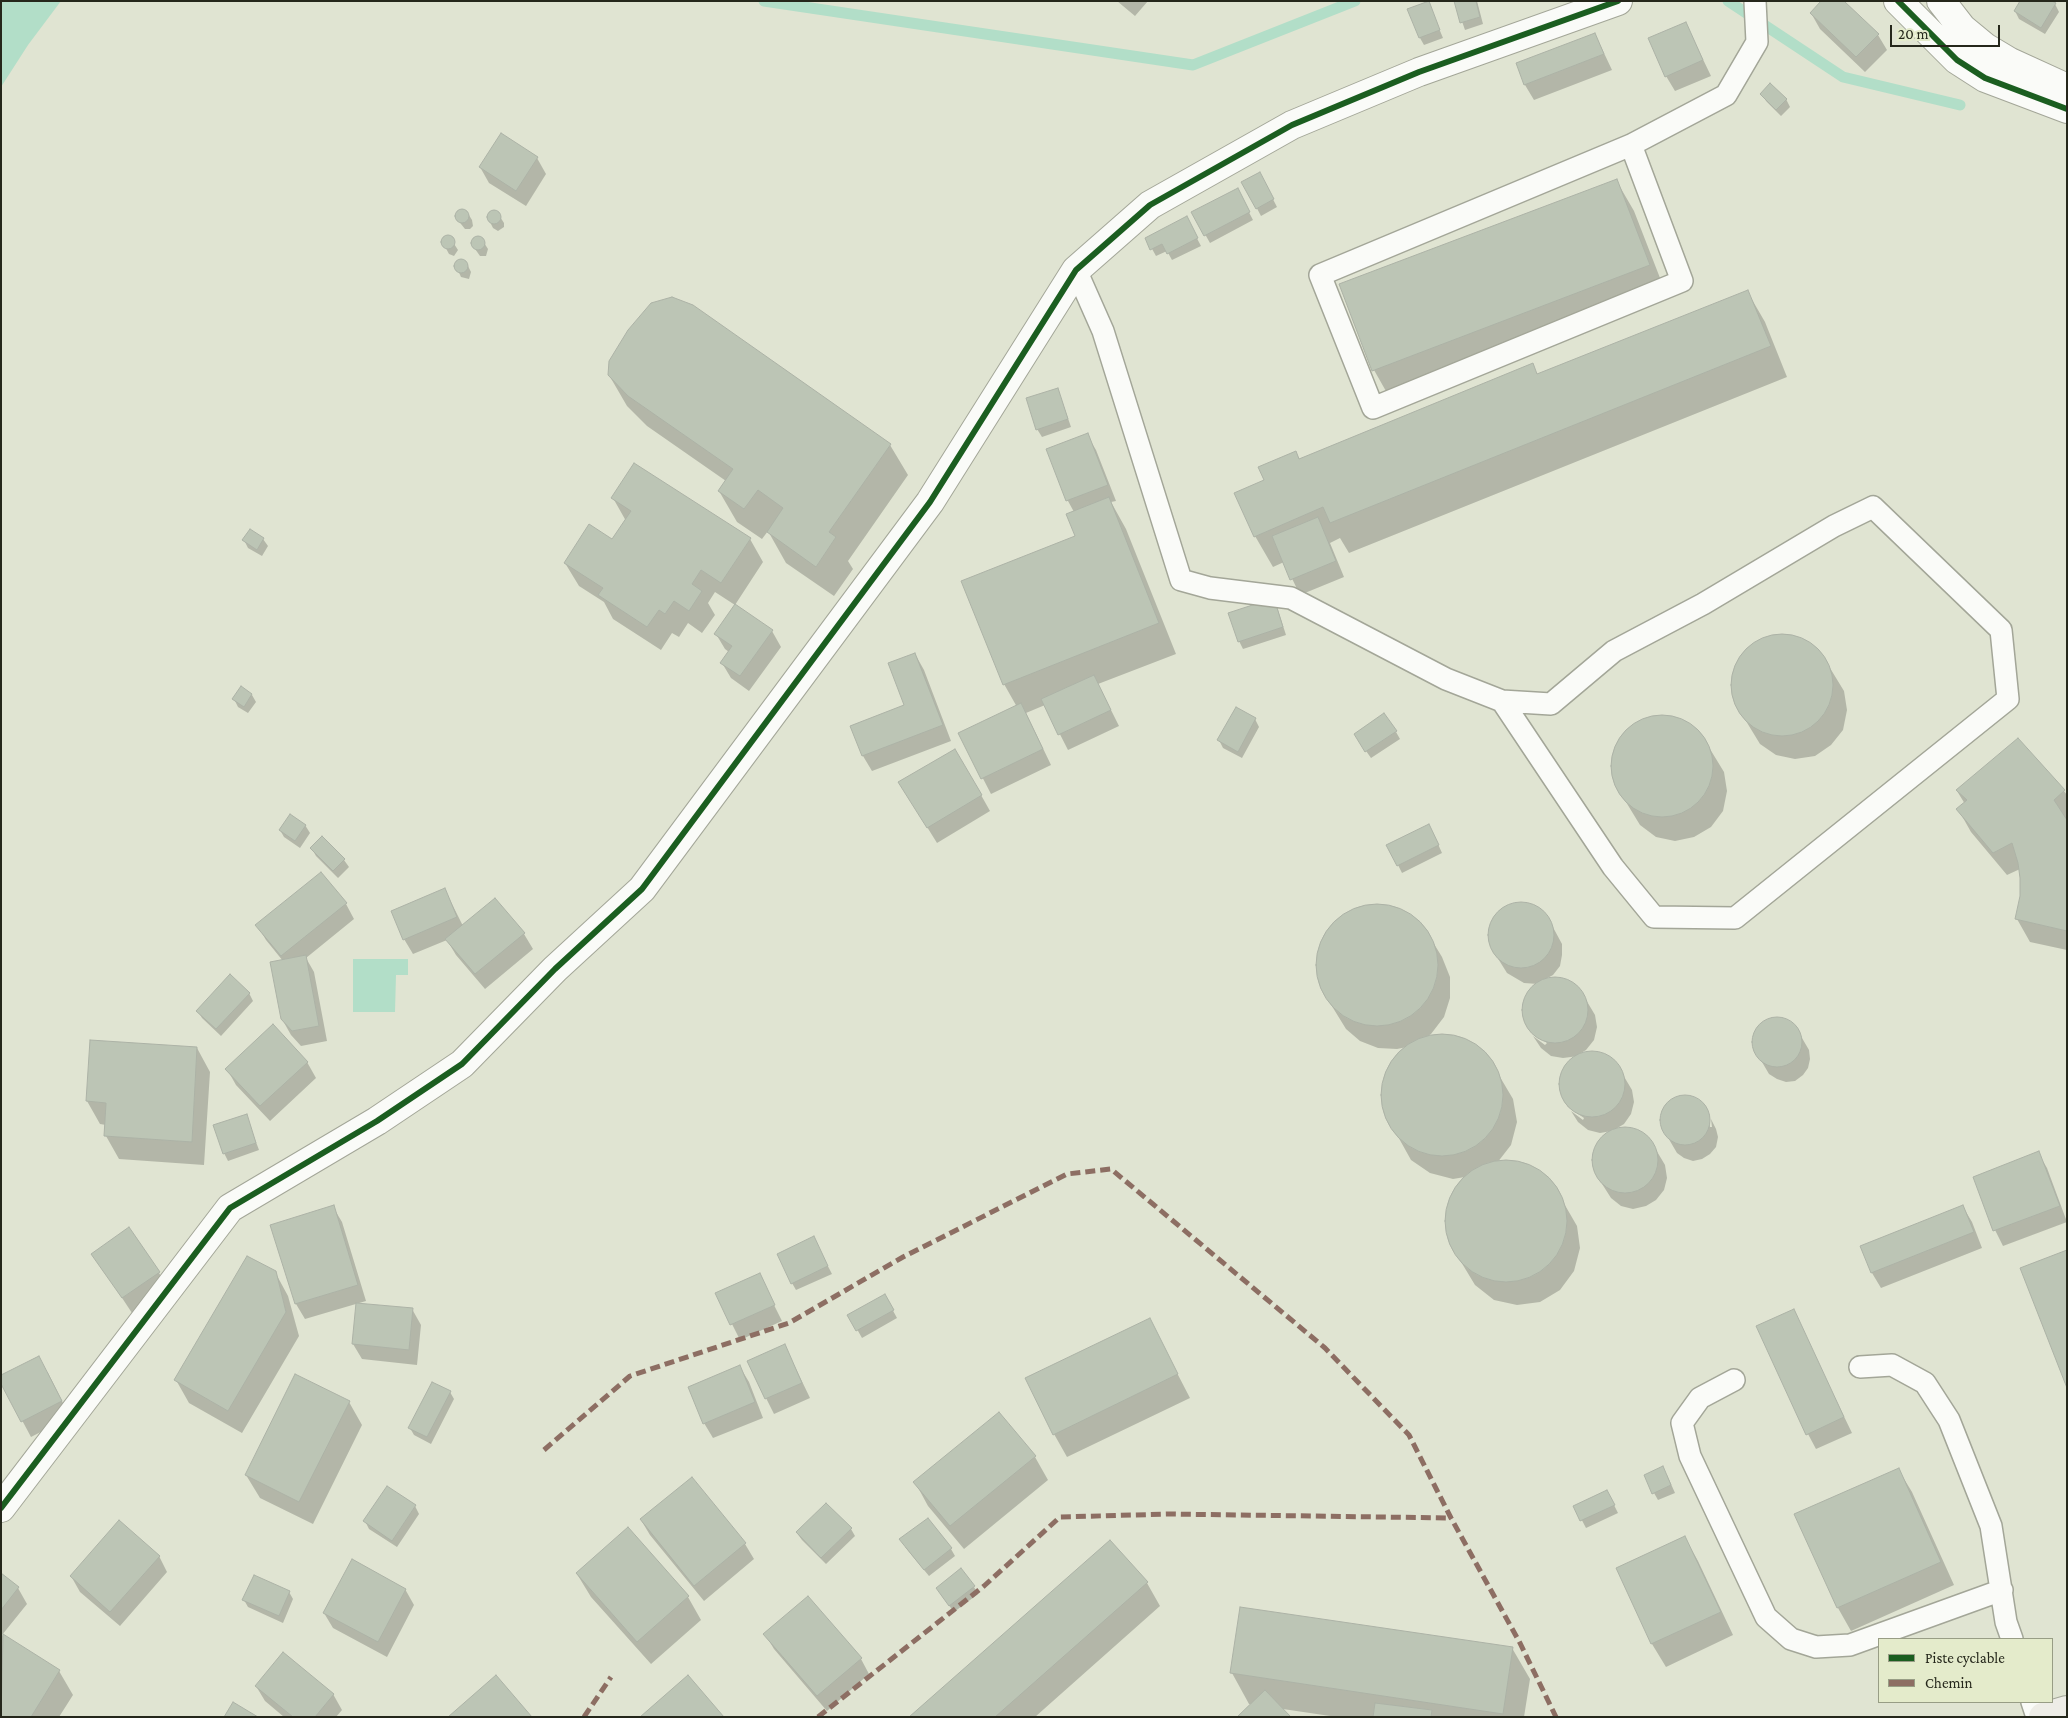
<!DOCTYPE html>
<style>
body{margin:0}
#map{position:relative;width:2068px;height:1718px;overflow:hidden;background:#e0e4d2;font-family:"Crimson Pro",serif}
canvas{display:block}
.frame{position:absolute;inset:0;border:2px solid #25271b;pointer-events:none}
.legend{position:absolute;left:1878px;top:1638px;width:175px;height:65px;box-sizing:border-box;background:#e4ebcb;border:1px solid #989d85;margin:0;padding:6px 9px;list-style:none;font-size:15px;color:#25271b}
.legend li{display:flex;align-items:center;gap:10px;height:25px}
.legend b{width:25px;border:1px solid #989d85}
.scale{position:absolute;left:1890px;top:25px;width:110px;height:22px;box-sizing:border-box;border:2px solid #25271b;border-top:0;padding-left:6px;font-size:15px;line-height:18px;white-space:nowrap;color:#25271b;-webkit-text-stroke:4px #e4ebcb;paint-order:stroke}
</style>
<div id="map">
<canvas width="2068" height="1718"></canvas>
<div class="frame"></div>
<ul class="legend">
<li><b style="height:6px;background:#1b5e20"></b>Piste cyclable</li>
<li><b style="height:6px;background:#8d6e63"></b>Chemin</li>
</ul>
<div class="scale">20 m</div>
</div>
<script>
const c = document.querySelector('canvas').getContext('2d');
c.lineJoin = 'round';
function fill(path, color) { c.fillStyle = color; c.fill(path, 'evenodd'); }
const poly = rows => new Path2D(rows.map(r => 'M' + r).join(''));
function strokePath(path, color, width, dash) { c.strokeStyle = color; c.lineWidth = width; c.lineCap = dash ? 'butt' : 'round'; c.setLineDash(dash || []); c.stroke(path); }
const water = poly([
 [1,1,61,1,28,45,1,87],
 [353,959,408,959,408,975,396,975,395,1012,353,1012]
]);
const shadow = poly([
 [1117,1,1148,1,1135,16],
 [1455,1,1477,1,1483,24,1465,30],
 [1428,2,1443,38,1424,45,1420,38],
 [2055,4,2059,12,2045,34,2019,19,2015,11],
 [1811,13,1878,35,1887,50,1865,72,1820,29],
 [1686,24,1711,76,1675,91,1666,76],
 [1595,34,1612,70,1534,100,1525,85,1517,64],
 [1762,94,1786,99,1790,107,1781,116,1766,101],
 [501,135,537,158,546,174,526,206,489,183,480,167],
 [1260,174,1277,207,1261,216,1243,182],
 [1616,180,1634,211,1667,296,1391,400,1374,370],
 [1241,197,1253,220,1210,243,1193,213],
 [460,210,467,212,472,220,473,226,470,229,465,229,457,219,457,215],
 [493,211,497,212,504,223,504,227,498,231,493,228,489,220,489,215],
 [1190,225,1201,246,1172,260,1167,251,1156,256,1146,238],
 [449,236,458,250,454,256,449,254,442,241],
 [476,238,481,238,488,249,486,256,480,256,473,246,473,240],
 [459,261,464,261,467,264,471,272,469,279,461,277,456,266],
 [1747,291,1765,322,1787,377,1349,553,1340,538,1330,543,1344,577,1300,595,1284,562,1273,567,1255,536,1266,481,1296,453,1300,460,1532,365,1538,375],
 [609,375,890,445,908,475,848,561,853,569,834,596,786,563,768,531,762,539,737,522,719,491,726,481,647,426,627,406],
 [1058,389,1071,427,1042,437,1037,429],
 [1087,435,1096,450,1116,501,1111,502,1126,529,1176,654,1098,684,1119,726,1068,750,1045,705,1026,713,1051,765,991,794,960,734,1017,707,1004,684,1076,537,1074,512,1068,501,1048,450],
 [613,498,750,539,763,562,735,605,715,592,708,603,715,615,702,633,688,623,679,637,672,633,661,650,613,619,604,602,579,586,565,563,613,541,626,521],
 [263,539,268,546,262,556,248,548,244,540],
 [1273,600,1277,607,1286,635,1243,649,1239,641],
 [772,631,781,647,749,691,731,678,722,663,729,652,725,649,716,634],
 [1784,634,1803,639,1819,650,1844,691,1847,710,1843,730,1831,745,1815,756,1795,759,1776,755,1760,744,1735,703,1732,683,1736,664,1747,648,1764,638],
 [915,654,924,670,951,741,872,771,863,756,851,726,906,706],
 [252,695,256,702,248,713,238,707,234,699],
 [1664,716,1683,720,1699,731,1724,772,1727,791,1723,811,1711,827,1694,837,1675,841,1656,837,1640,825,1615,784,1612,765,1616,746,1627,730,1644,719],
 [1255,719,1259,727,1242,758,1223,748,1219,740],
 [1396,732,1400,739,1371,758,1359,741],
 [1957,791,2064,791,2067,795,2067,950,2030,942,2017,919,2021,896,2020,869,2007,875,1971,832,1958,809,1965,804],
 [981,795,990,811,937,843,909,798],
 [305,825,310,833,300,848,284,837,280,830],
 [1433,833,1442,853,1402,873,1388,845],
 [322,838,344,860,349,867,338,878,316,856,312,849],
 [445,890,463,926,494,900,524,934,533,949,485,989,456,955,447,940,413,954,404,939],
 [1519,903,1531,904,1540,909,1548,918,1562,944,1562,955,1560,966,1553,975,1544,980,1557,978,1568,981,1579,988,1595,1015,1597,1027,1594,1040,1586,1050,1578,1055,1594,1053,1606,1056,1616,1063,1632,1090,1634,1102,1631,1114,1624,1124,1614,1130,1626,1128,1638,1131,1649,1138,1665,1165,1667,1178,1664,1190,1656,1200,1646,1206,1633,1209,1621,1206,1611,1198,1604,1187,1594,1171,1593,1159,1596,1147,1603,1137,1612,1131,1600,1133,1588,1130,1578,1122,1571,1111,1583,1120,1584,1118,1568,1107,1562,1096,1560,1083,1563,1071,1570,1061,1579,1056,1563,1058,1551,1056,1541,1048,1533,1036,1545,1045,1547,1043,1531,1032,1525,1021,1523,1009,1526,996,1533,986,1538,984,1524,983,1507,973,1492,949,1489,929,1499,911,1509,905],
 [346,904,354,919,306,958,314,972,327,1041,301,1046,291,1035,282,1019,283,961,266,940,257,925],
 [1375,905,1396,908,1414,918,1428,934,1442,957,1450,977,1450,998,1444,1017,1431,1034,1425,1038,1445,1035,1468,1041,1487,1055,1513,1099,1517,1122,1511,1145,1497,1163,1509,1161,1532,1167,1551,1181,1577,1226,1580,1248,1574,1271,1560,1290,1540,1302,1517,1305,1494,1300,1475,1285,1449,1242,1445,1218,1451,1196,1465,1177,1453,1179,1430,1173,1411,1160,1386,1115,1382,1092,1388,1070,1407,1047,1397,1049,1378,1048,1360,1041,1346,1029,1322,990,1317,971,1317,953,1324,935,1337,920,1354,910],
 [249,993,253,1001,221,1036,202,1018,198,1011],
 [1778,1018,1787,1020,1795,1026,1809,1050,1810,1059,1808,1068,1803,1075,1795,1081,1786,1082,1777,1079,1769,1074,1755,1050,1754,1041,1756,1032,1761,1025,1769,1020],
 [91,1042,197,1048,210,1072,204,1165,119,1159,106,1136,106,1125,100,1124,87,1101],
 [307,1062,316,1078,270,1121,236,1085,227,1069],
 [1686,1097,1695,1099,1702,1104,1709,1115,1707,1114,1710,1127,1712,1127,1711,1119,1716,1129,1718,1137,1716,1147,1710,1154,1702,1159,1693,1161,1684,1158,1677,1153,1663,1129,1661,1120,1663,1111,1669,1103,1677,1098],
 [246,1115,259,1150,228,1161,224,1153],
 [2038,1153,2047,1168,2067,1222,2003,1246,1995,1230,1974,1177],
 [333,1207,342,1222,366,1301,305,1319,296,1304,272,1226],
 [1963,1207,1972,1222,1982,1248,1881,1288,1872,1273,1862,1247],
 [817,1245,832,1274,796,1290,792,1283],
 [93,1254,159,1273,168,1288,132,1313],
 [275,1272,288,1296,299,1336,242,1433,189,1403,176,1380],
 [759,1275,782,1321,740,1340,717,1294],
 [885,1296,897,1318,862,1338,849,1315],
 [412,1309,421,1325,417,1365,362,1359,353,1344],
 [1793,1311,1852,1433,1816,1449,1808,1434],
 [1149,1319,1190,1398,1067,1457,1054,1434],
 [785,1346,810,1398,774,1414,766,1398],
 [740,1367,749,1382,763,1418,713,1438,704,1423],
 [48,1373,70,1417,31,1437,1,1381],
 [450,1392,454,1399,431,1444,414,1435,410,1428],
 [349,1402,362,1425,313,1524,260,1498,246,1475],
 [1035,1457,1048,1480,964,1549,928,1506,915,1482],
 [1898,1469,1912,1492,1954,1585,1851,1631,1838,1608],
 [1667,1475,1675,1493,1658,1500,1654,1493],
 [692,1479,745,1544,754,1559,704,1601,650,1535,641,1520],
 [1611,1499,1618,1513,1586,1528,1575,1507],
 [415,1506,419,1514,397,1547,369,1529,365,1521],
 [851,1529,855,1536,826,1564,802,1540,797,1533],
 [1685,1538,1698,1561,1733,1635,1666,1667,1652,1644,1617,1569],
 [1110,1541,1147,1583,1160,1606,1035,1717,911,1717],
 [905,1547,951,1549,955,1556,929,1576],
 [159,1556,167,1572,120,1626,80,1592,71,1576],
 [577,1574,688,1597,701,1620,651,1664,591,1597],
 [1,1575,18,1588,27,1604,2,1635,59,1671,73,1695,59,1717,1,1717],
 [974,1587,978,1594,954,1612,941,1595],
 [405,1589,414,1605,387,1657,333,1628,324,1613],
 [289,1592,293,1599,283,1623,248,1607,244,1600],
 [765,1634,861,1659,869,1674,827,1711,774,1649],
 [1512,1648,1530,1679,1524,1717,1337,1717,1249,1704,1232,1673],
 [256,1686,333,1694,342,1710,336,1717,284,1717,265,1701]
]);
const stream = poly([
 [764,1,1193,65,1355,1],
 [1728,1,1843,77,1960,105]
]);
const building = poly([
 [1429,1,1440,30,1419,38,1407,9,1429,1],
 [1454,1,1476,1,1480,17,1460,23,1454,1],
 [1821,1,1844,1,1879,34,1856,57,1810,13,1821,1],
 [2020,1,2052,1,2056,3,2041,28,2014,11,2020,1],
 [1686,22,1703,60,1665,77,1648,38,1686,22],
 [1595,33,1604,54,1524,85,1516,63,1595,33],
 [1770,83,1787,99,1776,110,1760,94,1770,83],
 [501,133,538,157,516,191,479,167,501,133],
 [1260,172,1274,199,1256,209,1241,182,1260,172],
 [1617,179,1650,265,1372,371,1339,284,1617,179],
 [1238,188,1250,212,1204,236,1191,212,1238,188],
 '455 216a7 7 0 1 1 14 0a7 7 0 1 1-14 0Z',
 '487 217a7 7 0 1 1 14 0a7 7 0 1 1-14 0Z',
 [1187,216,1198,238,1167,254,1162,244,1150,250,1145,238,1187,216],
 '441 242a7 7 0 1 1 14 0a7 7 0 1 1-14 0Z',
 '471 243a7 7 0 1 1 14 0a7 7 0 1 1-14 0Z',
 '454 266a7 7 0 1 1 14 0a7 7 0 1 1-14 0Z',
 [1748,290,1771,346,1330,523,1323,507,1254,537,1234,493,1264,480,1258,467,1296,451,1299,459,1533,363,1537,374,1748,290],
 [672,297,693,305,891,444,829,532,836,537,816,567,767,532,783,508,758,490,744,509,718,491,733,469,628,396,608,375,609,361,628,330,651,303,672,297],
 [1058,388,1068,419,1036,430,1026,398,1058,388],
 [1088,433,1108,485,1066,501,1046,449,1088,433],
 [634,463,751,538,721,583,701,570,692,584,702,591,689,611,674,601,665,614,659,610,647,627,598,595,603,588,564,563,589,524,612,539,631,511,611,498,634,463],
 [1109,497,1159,623,1003,685,961,581,1075,536,1066,514,1109,497],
 [1318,517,1336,561,1290,580,1272,536,1318,517],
 [250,529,264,538,257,550,242,540,250,529],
 [1274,598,1283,627,1238,642,1228,613,1274,598],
 [735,604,773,630,740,676,720,663,732,646,714,634,735,604],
 '1731 685a51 51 0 1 1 102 0a51 51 0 1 1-102 0Z',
 [915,653,943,725,862,756,850,726,904,705,888,663,915,653],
 [1094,675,1111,710,1058,735,1041,699,1094,675],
 [241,686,252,694,244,707,232,699,241,686],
 [1021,703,1043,749,981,779,958,733,1021,703],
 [1236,707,1256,718,1238,752,1217,740,1236,707],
 [1384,713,1397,731,1365,752,1354,734,1384,713],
 '1611 766a51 51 0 1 1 102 0a51 51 0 1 1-102 0Z',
 [2018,738,2065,790,2054,800,2067,820,2067,931,2015,919,2020,896,2020,878,2018,863,2012,843,1993,853,1956,809,1967,800,1956,790,2018,738],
 [955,749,982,795,927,828,898,782,955,749],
 [290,814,306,825,295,841,279,830,290,814],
 [1429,824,1439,845,1397,866,1386,845,1429,824],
 [322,836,345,859,333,871,310,848,322,836],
 [321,872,347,903,281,956,255,925,321,872],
 [445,888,457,917,403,940,391,911,445,888],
 [495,898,525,933,475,974,445,939,495,898],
 '1488 935a33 33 0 1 1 66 0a33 33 0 1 1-66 0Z',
 '1316 965a61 61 0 1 1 122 0a61 61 0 1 1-122 0Z',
 [306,955,319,1026,292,1031,281,1019,270,962,306,955],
 [230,974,250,993,216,1029,196,1011,230,974],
 '1522 1010a33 33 0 1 1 66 0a33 33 0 1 1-66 0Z',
 '1752 1042a25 25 0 1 1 50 0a25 25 0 1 1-50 0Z',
 [273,1024,308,1062,260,1106,225,1069,273,1024],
 '1381 1095a61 61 0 1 1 122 0a61 61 0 1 1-122 0Z',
 [90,1040,197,1047,192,1142,104,1136,106,1103,86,1101,90,1040],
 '1559 1084a33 33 0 1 1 66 0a33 33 0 1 1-66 0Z',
 '1660 1120a25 25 0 1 1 50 0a25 25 0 1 1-50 0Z',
 [247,1114,256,1143,223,1154,213,1125,247,1114],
 '1592 1160a33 33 0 1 1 66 0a33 33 0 1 1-66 0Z',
 [2039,1151,2060,1206,1993,1231,1973,1177,2039,1151],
 '1445 1221a61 61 0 1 1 122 0a61 61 0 1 1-122 0Z',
 [334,1205,358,1285,295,1304,270,1225,334,1205],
 [1963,1205,1974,1232,1871,1273,1860,1246,1963,1205],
 [129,1227,160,1272,122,1298,91,1254,129,1227],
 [814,1236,828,1266,791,1284,777,1254,814,1236],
 [2067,1250,2067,1388,2020,1268,2067,1250],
 [247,1256,276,1271,286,1312,228,1411,174,1380,247,1256],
 [760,1273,775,1305,730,1325,715,1293,760,1273],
 [885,1294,894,1310,856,1331,847,1315,885,1294],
 [356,1303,413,1308,409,1350,352,1344,356,1303],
 [1794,1309,1844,1417,1806,1435,1756,1326,1794,1309],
 [1150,1318,1178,1374,1053,1435,1025,1378,1150,1318],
 [785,1344,802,1383,765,1399,747,1361,785,1344],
 [39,1356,62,1401,21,1422,1,1384,1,1375,39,1356],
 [740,1365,755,1402,703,1424,688,1387,740,1365],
 [295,1374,350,1401,299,1502,245,1475,295,1374],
 [432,1382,451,1391,427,1437,408,1428,432,1382],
 [999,1412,1036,1456,950,1526,913,1482,999,1412],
 [1663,1466,1671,1485,1652,1494,1644,1475,1663,1466],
 [1899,1468,1941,1562,1837,1608,1794,1514,1899,1468],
 [692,1477,746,1543,694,1586,640,1519,692,1477],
 [387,1486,416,1505,392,1541,363,1521,387,1486],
 [1607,1490,1615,1505,1580,1521,1573,1506,1607,1490],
 [826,1503,852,1528,821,1558,796,1532,826,1503],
 [928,1518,952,1548,924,1570,899,1539,928,1518],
 [119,1520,160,1556,110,1612,70,1576,119,1520],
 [628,1527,689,1596,637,1642,576,1573,628,1527],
 [1685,1536,1721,1612,1651,1644,1616,1568,1685,1536],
 [1110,1540,1148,1582,995,1717,909,1717,1110,1540],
 [352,1559,406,1589,378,1642,323,1613,352,1559],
 [961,1568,975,1586,949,1606,936,1588,961,1568],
 [1,1573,19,1587,1,1610,1,1573],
 [254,1575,290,1591,279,1616,242,1600,254,1575],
 [808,1596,862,1658,817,1696,763,1634,808,1596],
 [1240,1607,1513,1647,1503,1714,1230,1673,1240,1607],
 [3,1634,60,1670,31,1717,1,1717,3,1634],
 [283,1652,334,1694,315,1717,293,1717,255,1686,283,1652],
 [496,1675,532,1717,448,1717,496,1675],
 [688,1675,724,1717,640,1717,688,1675],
 [1265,1690,1291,1717,1237,1717,1265,1690],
 [233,1702,258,1717,224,1717,233,1702],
 [1375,1703,1432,1710,1431,1717,1373,1717,1375,1703]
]);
const lane = poly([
 [1631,145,1682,281,1373,408,1320,275,1631,145,1726,95,1757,42,1755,1],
 [1076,270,1103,331,1181,580,1210,588,1291,598,1446,679,1502,701,1613,867,1654,917,1735,918,2008,699,2001,630,1873,507,1834,526,1703,604,1614,651,1551,704,1502,701],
 [1860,1367,1892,1365,1925,1383,1949,1420,1991,1526,2006,1622,2012,1639],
 [1734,1380,1700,1398,1682,1423,1690,1456,1766,1617,1791,1639,1816,1647,1850,1645,2002,1590],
 [2032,1702,2037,1717]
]);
const street = poly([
 [1898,1,1957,60,1985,78,2067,109],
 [1941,1,1962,28,1985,47,2010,62,2067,88],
 [1,1508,230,1208,377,1121,462,1064,555,969,642,889,930,502,1076,270,1150,205,1292,125,1419,72,1618,1]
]);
const secondary = poly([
 [2043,1717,2067,1710]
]);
const quiet = poly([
 [544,1450,630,1376,789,1323,903,1257,1067,1174,1111,1169,1325,1348,1409,1435,1451,1518,1520,1643,1556,1717],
 [584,1717,611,1677],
 [818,1717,984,1586,1060,1517,1169,1514,1451,1518]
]);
const cycleway = poly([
 [1898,1,1957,60,1985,78,2067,109],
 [1,1508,230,1208,377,1121,462,1064,555,969,642,889,930,502,1076,270,1150,205,1292,125,1419,72,1618,1]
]);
fill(water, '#b2dec8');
fill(shadow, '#0003');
strokePath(stream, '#b2dec8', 11);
fill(building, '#bcc5b5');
strokePath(building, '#acb2a6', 1);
strokePath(lane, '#a3a698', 24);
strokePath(street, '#a3a698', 30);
strokePath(secondary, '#a3a698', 30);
strokePath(lane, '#fafbf8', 21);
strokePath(street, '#fafbf8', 28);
strokePath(secondary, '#eeede7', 28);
strokePath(quiet, '#8d6e63', 5, [10, 5]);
strokePath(cycleway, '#1b5e20', 6);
</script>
